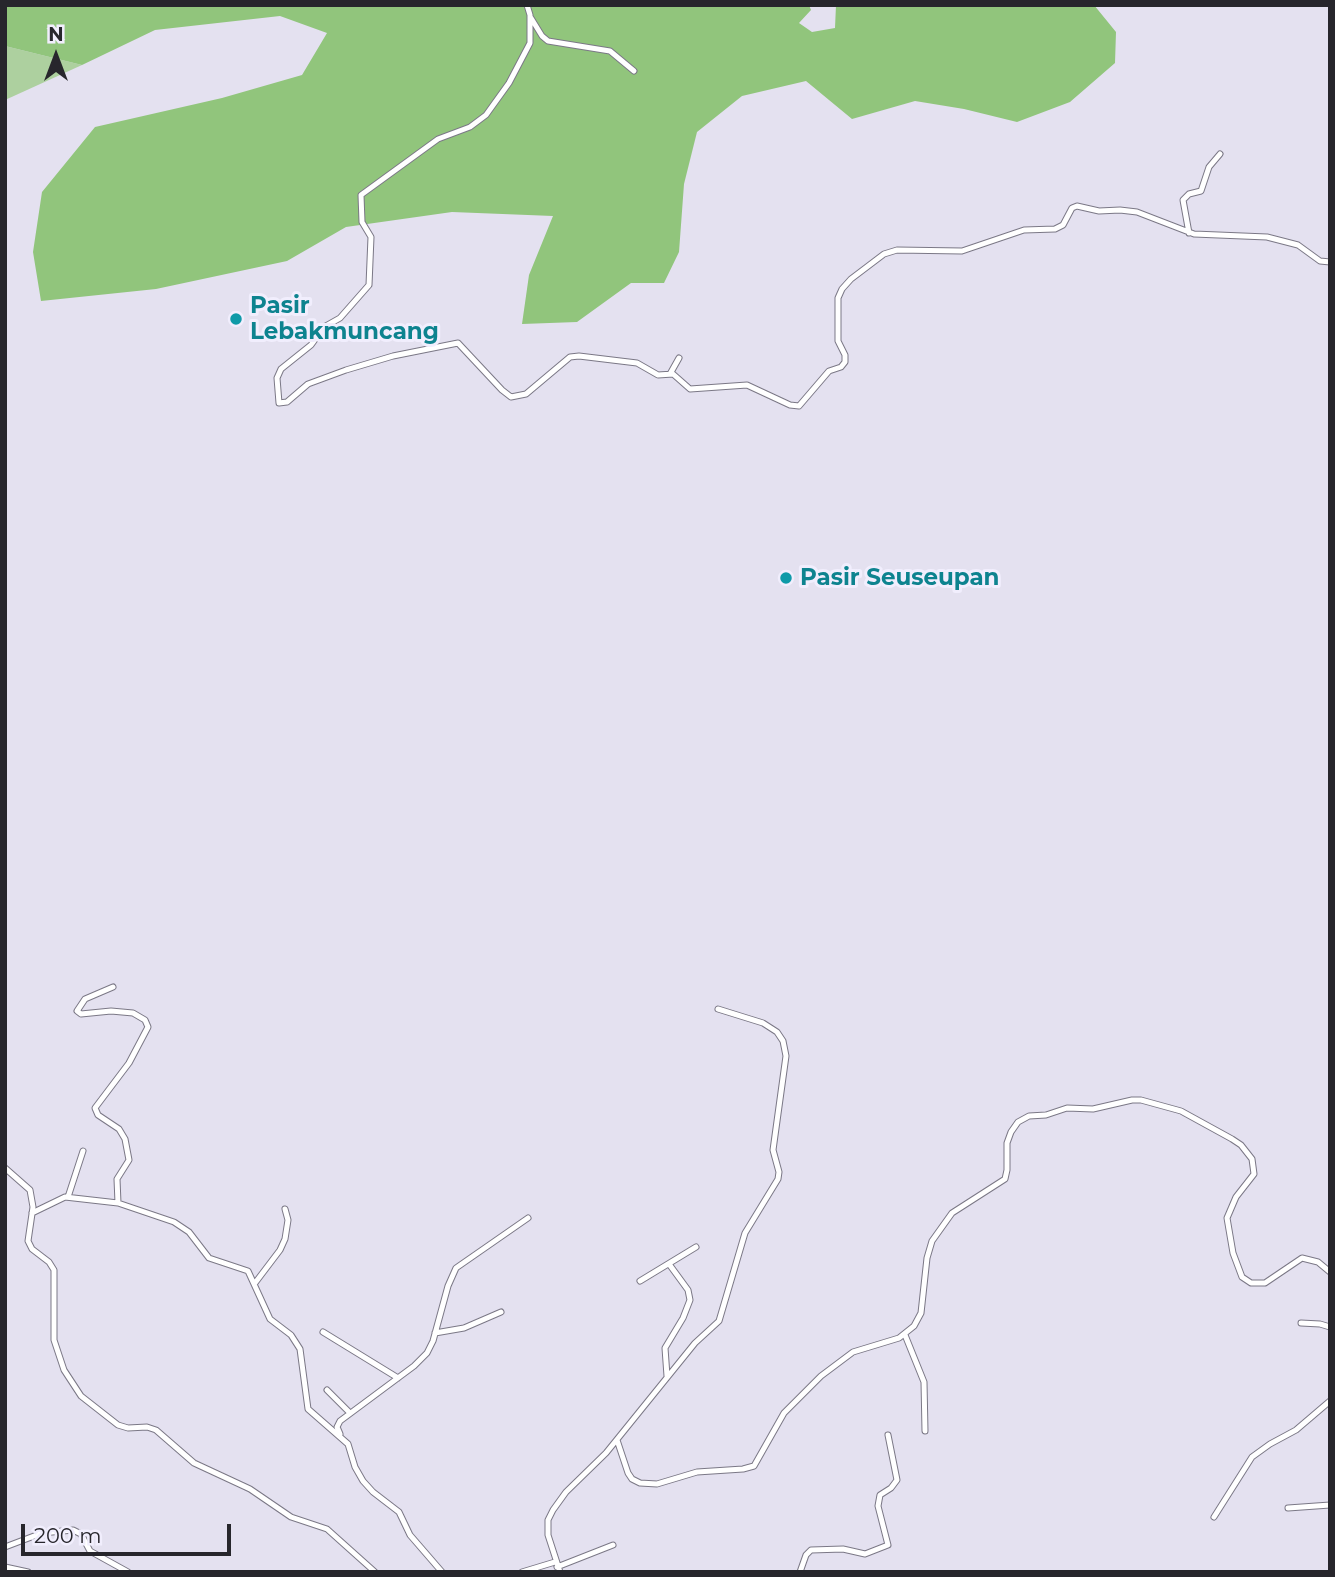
<!DOCTYPE html>
<style>
body{margin:0}
#map{position:relative;width:1335px;height:1577px;overflow:hidden;background:#e4e1f0;font-family:Montserrat,sans-serif}
canvas{display:block}
.frame{position:absolute;inset:0;border:7px solid #27262c;pointer-events:none}
.north{position:absolute;left:21px;top:21px;width:70px;height:70px;-webkit-text-stroke:5px #f1eefd;paint-order:stroke;rotate:0deg;font-size:19px;font-weight:700;line-height:28px;text-align:center;color:#27262c}
.north::after{content:'';display:block;margin:auto;width:24px;height:32px;background:#27262c;clip-path:polygon(50% 0,100% 100%,50% 72%,0 100%)}
.scale{position:absolute;left:21px;top:1524px;width:210px;height:32px;box-sizing:border-box;border:4px solid #27262c;border-top:0;padding-left:9px;font-size:21px;line-height:24px;white-space:nowrap;color:#27262c;-webkit-text-stroke:5px #f1eefd;paint-order:stroke}
</style>
<div id="map">
<canvas width="1335" height="1577"></canvas>
<div class="frame"></div>
<div class="north">N</div>
<div class="scale">200 m</div>
</div>
<script>
const c = document.querySelector('canvas').getContext('2d');
c.lineJoin = 'round';
function fill(path, color) { c.fillStyle = color; c.fill(path, 'evenodd'); }
const poly = rows => new Path2D(rows.map(r => 'M' + r).join(''));
function strokePath(path, color, width, dash) { c.strokeStyle = color; c.lineWidth = width; c.lineCap = dash ? 'butt' : 'round'; c.setLineDash(dash || []); c.stroke(path); }
function label(font, color, halo, rows, align = 'center') {
  c.font = font + ' Montserrat,sans-serif'; c.lineWidth = 6; c.setLineDash([]); c.textBaseline = 'middle'; c.strokeStyle = halo; c.fillStyle = color; for (const [text, x, y, turn = 0] of rows) {
    c.save(); c.translate(x, y); c.rotate((+turn || 0) * Math.PI / 180); c.textAlign = isNaN(turn) ? turn : align; if (halo) c.strokeText(text, 0, 0); c.fillText(text, 0, 0); c.restore();
  }
}
const green = poly([
 [5,46,82,65,5,100]
]);
const forest = poly([
 [5,5,809,5,811,10,799,23,812,32,835,28,836,5,1094,5,1116,32,1115,63,1070,102,1017,122,964,109,915,101,852,119,806,81,742,96,697,132,684,184,679,252,664,283,631,283,577,322,522,324,529,275,553,216,452,212,346,227,287,261,156,289,41,301,33,252,42,192,95,127,222,98,302,75,327,33,280,16,155,30,82,65,5,46]
]);
const street = poly([
 [527,5,530,15,530,43,509,83,486,115,470,127,438,139,361,195,362,222,371,237,369,285,340,318,324,327,311,345,281,369,277,378,279,403,287,402,308,384,346,370,393,356,458,343,502,390,511,397,526,394,570,357,579,356,637,363,658,375,673,374,690,389,747,385,790,405,799,406,829,371,841,367,845,362,845,355,838,341,838,298,842,289,851,279,884,254,897,250,962,251,1024,230,1055,229,1063,225,1072,208,1077,206,1099,211,1120,210,1137,212,1194,234,1267,237,1298,245,1320,261,1330,262],
 [531,18,542,36,548,41,610,51,634,71],
 [1189,233,1183,200,1189,194,1201,191,1209,167,1220,154],
 [670,374,679,358],
 [113,987,85,999,77,1011,81,1014,111,1011,133,1013,145,1020,148,1027,129,1063,95,1108,98,1115,119,1129,125,1139,129,1160,117,1179,118,1203],
 [5,1168,30,1190,33,1207,28,1241,32,1249,49,1262,54,1270,54,1340,64,1370,81,1396,118,1425,128,1428,147,1427,156,1430,194,1463,250,1489,291,1517,327,1529,375,1572],
 [68,1197,83,1151],
 [32,1213,65,1197,118,1203,174,1222,189,1232,209,1258,248,1271,270,1319,291,1335,300,1349,308,1409,348,1444,355,1467,363,1481,373,1492,399,1512,410,1535,442,1572],
 [640,1281,696,1247],
 [255,1283,280,1250,285,1239,288,1220,285,1209],
 [1301,1323,1320,1324,1330,1327],
 [323,1332,398,1378],
 [435,1333,464,1328,501,1312],
 [905,1335,924,1382,925,1431],
 [667,1376,665,1348,683,1318,690,1300,688,1290,669,1264],
 [327,1390,350,1413],
 [340,1434,337,1427,340,1421,414,1366,427,1353,433,1341,448,1286,456,1268,528,1218],
 [617,1440,628,1473,632,1479,640,1483,657,1484,697,1472,743,1469,754,1466,784,1413,821,1376,853,1352,899,1338,914,1326,921,1313,927,1258,932,1241,952,1213,1005,1179,1007,1170,1007,1143,1011,1132,1018,1122,1029,1116,1046,1115,1067,1108,1093,1109,1132,1100,1141,1100,1181,1111,1232,1139,1241,1145,1252,1159,1254,1174,1236,1197,1227,1218,1233,1253,1242,1277,1251,1283,1265,1283,1302,1258,1318,1262,1330,1272],
 [1288,1508,1330,1505],
 [1214,1517,1252,1457,1270,1444,1296,1430,1330,1401],
 [5,1547,42,1533,73,1530,81,1534,90,1551,128,1572],
 [5,1567,28,1572],
 [557,1567,613,1545],
 [522,1572,555,1562],
 [560,1572,548,1535,548,1520,553,1510,566,1492,606,1453,695,1343,719,1321,745,1233,778,1179,779,1172,773,1150,786,1056,783,1041,777,1032,763,1023,718,1009],
 [800,1572,806,1555,811,1550,843,1549,865,1554,888,1545,878,1506,880,1495,891,1488,897,1480,888,1435]
]);
const markers = [
 [236,319,7,"#0f9aa8"],
 [786,578,7,"#0f9aa8"]
];
const cultureNames = [
 ["Pasir",250,306],
 ["Lebakmuncang",250,332],
 ["Pasir Seuseupan",800,578]
];
fill(green, '#add09f');
fill(forest, '#91c57c');
strokePath(street, '#7b7886', 7);
strokePath(street, '#fff', 5);
for (const [x, y, r, color] of markers) { const dot = new Path2D(); dot.arc(x, y, r, 0, 2 * Math.PI); c.fillStyle = color; c.fill(dot); strokePath(dot, '#f1eefd', 2.5); }
label('bold 23px', '#0d838f', '#f1eefd', cultureNames, 'left');
</script>
